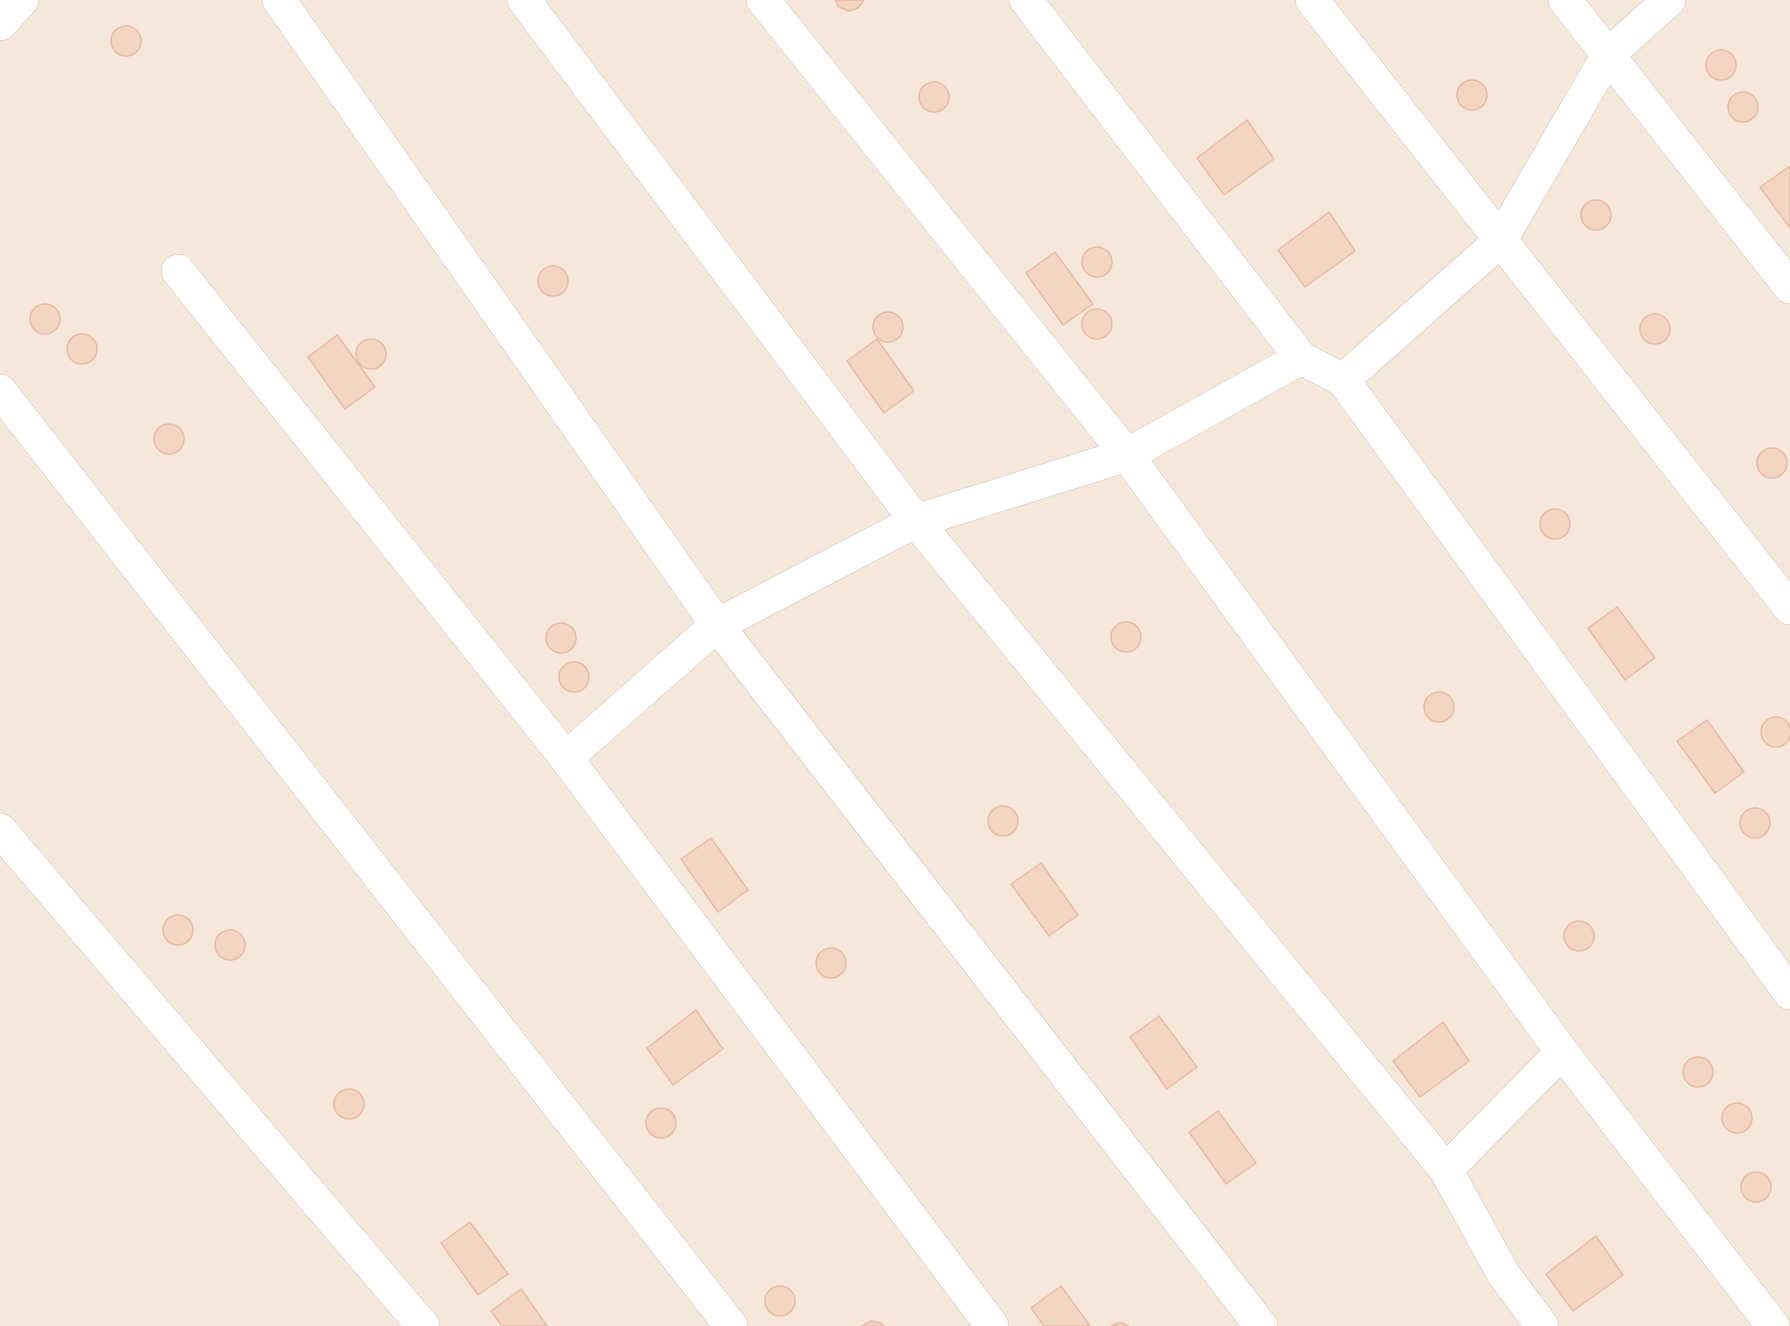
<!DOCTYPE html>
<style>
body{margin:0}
canvas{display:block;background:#fdf6ec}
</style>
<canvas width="1790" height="1326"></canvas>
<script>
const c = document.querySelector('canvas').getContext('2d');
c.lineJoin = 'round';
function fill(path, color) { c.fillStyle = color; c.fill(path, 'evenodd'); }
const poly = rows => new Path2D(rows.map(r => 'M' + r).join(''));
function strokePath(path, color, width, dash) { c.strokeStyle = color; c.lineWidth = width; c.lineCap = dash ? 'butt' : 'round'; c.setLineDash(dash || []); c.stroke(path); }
const residential = poly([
 [0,0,1790,0,1790,1326,0,1326]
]);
const building = poly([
 [835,0,864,0,858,8,849,11,839,7,835,0],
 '111 41a15 15 0 1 1 30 0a15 15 0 1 1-30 0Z',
 '1706 65a15 15 0 1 1 30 0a15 15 0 1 1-30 0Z',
 '1457 95a15 15 0 1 1 30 0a15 15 0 1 1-30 0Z',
 '919 97a15 15 0 1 1 30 0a15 15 0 1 1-30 0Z',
 '1728 107a15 15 0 1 1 30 0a15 15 0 1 1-30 0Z',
 [1247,120,1274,159,1224,195,1197,158,1247,120],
 [1790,166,1790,228,1760,187,1790,166],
 '1581 215a15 15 0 1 1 30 0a15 15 0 1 1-30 0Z',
 [1329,212,1355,251,1305,287,1278,250,1329,212],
 '1082 262a15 15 0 1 1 30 0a15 15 0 1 1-30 0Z',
 [1055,252,1093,304,1063,325,1026,273,1055,252],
 '538 281a15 15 0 1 1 30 0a15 15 0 1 1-30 0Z',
 '30 319a15 15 0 1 1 30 0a15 15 0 1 1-30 0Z',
 '1082 324a15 15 0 1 1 30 0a15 15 0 1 1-30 0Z',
 '873 327a15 15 0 1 1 30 0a15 15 0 1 1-30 0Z',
 '1640 329a15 15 0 1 1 30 0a15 15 0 1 1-30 0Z',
 '67 349a15 15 0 1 1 30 0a15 15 0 1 1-30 0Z',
 [337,335,375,387,345,409,308,357,337,335],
 '356 354a15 15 0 1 1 30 0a15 15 0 1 1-30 0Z',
 [877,339,914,391,884,413,847,361,877,339],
 '154 439a15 15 0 1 1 30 0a15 15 0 1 1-30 0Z',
 '1757 463a15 15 0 1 1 30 0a15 15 0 1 1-30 0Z',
 '1540 524a15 15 0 1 1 30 0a15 15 0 1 1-30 0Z',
 [1617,607,1655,658,1625,680,1588,628,1617,607],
 '1111 637a15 15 0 1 1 30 0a15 15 0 1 1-30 0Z',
 '546 638a15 15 0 1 1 30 0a15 15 0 1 1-30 0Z',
 '559 677a15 15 0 1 1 30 0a15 15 0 1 1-30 0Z',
 '1424 707a15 15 0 1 1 30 0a15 15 0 1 1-30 0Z',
 '1761 732a15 15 0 1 1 30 0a15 15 0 1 1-30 0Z',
 [1707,720,1744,772,1715,793,1677,741,1707,720],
 '988 821a15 15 0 1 1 30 0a15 15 0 1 1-30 0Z',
 '1740 823a15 15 0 1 1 30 0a15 15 0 1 1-30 0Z',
 [711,838,748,890,718,912,681,859,711,838],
 [1041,863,1078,915,1049,936,1011,884,1041,863],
 '163 930a15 15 0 1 1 30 0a15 15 0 1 1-30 0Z',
 '1564 936a15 15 0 1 1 30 0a15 15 0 1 1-30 0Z',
 '215 945a15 15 0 1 1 30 0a15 15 0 1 1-30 0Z',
 '816 963a15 15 0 1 1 30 0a15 15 0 1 1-30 0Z',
 [696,1010,723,1049,673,1085,647,1048,696,1010],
 [1159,1016,1197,1067,1167,1089,1130,1037,1159,1016],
 [1443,1022,1469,1061,1420,1097,1393,1061,1443,1022],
 '1683 1072a15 15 0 1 1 30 0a15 15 0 1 1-30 0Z',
 '334 1104a15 15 0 1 1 30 0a15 15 0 1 1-30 0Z',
 '1722 1118a15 15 0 1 1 30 0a15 15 0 1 1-30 0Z',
 '646 1123a15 15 0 1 1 30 0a15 15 0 1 1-30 0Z',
 [1218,1111,1256,1163,1226,1184,1189,1132,1218,1111],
 '1741 1187a15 15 0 1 1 30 0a15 15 0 1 1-30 0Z',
 [470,1222,508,1274,478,1295,441,1243,470,1222],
 [1596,1236,1623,1275,1573,1311,1546,1274,1596,1236],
 '765 1301a15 15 0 1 1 30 0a15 15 0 1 1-30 0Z',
 [1061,1286,1090,1326,1044,1326,1031,1308,1061,1286],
 [521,1289,547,1326,502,1326,491,1311,521,1289],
 [871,1321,881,1323,884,1326,862,1326,871,1321],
 [1117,1323,1122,1323,1128,1326,1111,1326,1117,1323]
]);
const minor = poly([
 [279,0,717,625,1261,1326],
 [524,0,916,521,1446,1170,1504,1275,1542,1326],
 [763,0,1127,455,1562,1052,1773,1326],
 [1026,0,1301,358,1343,380,1790,993],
 [1312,0,1790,608],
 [1565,0,1790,287],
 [0,24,22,0],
 [178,271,566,758,992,1326],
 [1343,380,1500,241,1608,55,1669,0],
 [0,391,731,1326],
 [566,758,717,625,916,521,1127,455,1301,358],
 [0,830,423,1326],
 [1446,1170,1562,1052]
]);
fill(residential, '#f5e8da');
fill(building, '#f3d5c3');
strokePath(building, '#e6bba3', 1.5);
strokePath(minor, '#d1beb0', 34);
strokePath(minor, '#fff', 33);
</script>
